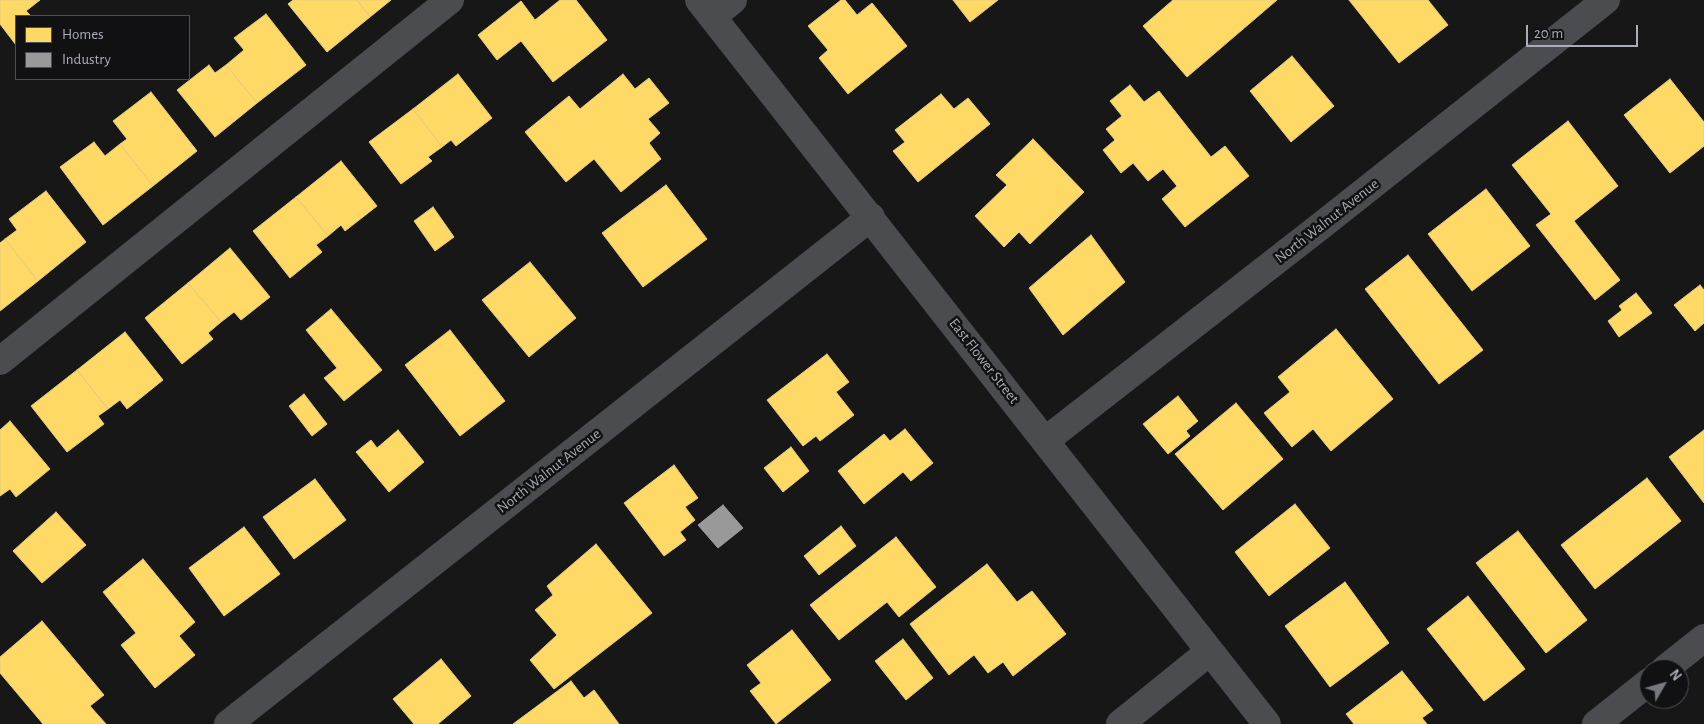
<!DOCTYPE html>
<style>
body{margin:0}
#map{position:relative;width:1704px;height:724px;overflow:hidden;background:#171717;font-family:"Alegreya Sans",sans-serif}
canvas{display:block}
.legend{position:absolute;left:15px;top:15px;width:175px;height:65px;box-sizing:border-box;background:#111113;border:1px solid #4d4f55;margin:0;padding:6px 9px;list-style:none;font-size:15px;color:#a8adb8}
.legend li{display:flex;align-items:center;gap:10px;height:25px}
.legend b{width:25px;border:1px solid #4d4f55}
.north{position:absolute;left:1639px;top:659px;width:50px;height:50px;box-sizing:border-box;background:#111113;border:1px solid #4d4f55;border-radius:50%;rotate:52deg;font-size:14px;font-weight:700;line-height:20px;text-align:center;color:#a8adb8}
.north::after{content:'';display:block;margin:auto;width:18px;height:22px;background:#757880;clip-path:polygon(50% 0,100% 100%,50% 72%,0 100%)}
.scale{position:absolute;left:1526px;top:25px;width:112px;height:22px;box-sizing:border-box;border:2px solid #a8adb8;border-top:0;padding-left:6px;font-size:15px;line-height:18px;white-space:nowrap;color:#a8adb8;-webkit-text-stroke:4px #111113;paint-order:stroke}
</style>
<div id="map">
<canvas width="1704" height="724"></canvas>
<ul class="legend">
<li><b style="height:14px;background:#ffd966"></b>Homes</li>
<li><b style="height:14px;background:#999"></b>Industry</li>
</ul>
<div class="north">N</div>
<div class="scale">20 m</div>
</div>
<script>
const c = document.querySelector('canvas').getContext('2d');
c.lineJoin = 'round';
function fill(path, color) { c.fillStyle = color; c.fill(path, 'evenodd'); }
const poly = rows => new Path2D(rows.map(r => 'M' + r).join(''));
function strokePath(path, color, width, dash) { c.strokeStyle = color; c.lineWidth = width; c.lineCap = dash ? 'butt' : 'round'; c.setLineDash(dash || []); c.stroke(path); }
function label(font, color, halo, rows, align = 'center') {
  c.font = font + ' "Alegreya Sans",sans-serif'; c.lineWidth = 5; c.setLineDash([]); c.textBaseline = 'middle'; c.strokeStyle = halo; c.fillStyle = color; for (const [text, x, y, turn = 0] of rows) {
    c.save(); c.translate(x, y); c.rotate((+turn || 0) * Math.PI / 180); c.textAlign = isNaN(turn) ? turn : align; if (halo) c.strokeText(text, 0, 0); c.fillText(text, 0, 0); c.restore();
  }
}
const homes = poly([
 [0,0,40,0,26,11,31,16,16,16,16,45,0,24,0,0],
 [293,0,357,0,370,17,327,52,288,4,293,0],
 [357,0,391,0,370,17,357,0],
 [560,0,576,0,607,40,553,82,521,41,497,60,478,35,521,1,535,20,560,0],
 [841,0,845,0,857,15,872,3,907,46,848,94,819,58,828,50,808,26,841,0],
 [953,0,998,0,970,22,953,0],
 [1173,0,1277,0,1187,77,1143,26,1173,0],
 [1349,0,1428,0,1448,25,1399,63,1349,0],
 [266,14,306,65,257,103,226,65,244,50,234,38,266,14],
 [1292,56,1334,106,1291,142,1250,91,1292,56],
 [209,65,215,73,226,65,257,103,215,137,177,90,209,65],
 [458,74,492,118,456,146,451,140,442,147,413,109,458,74],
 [623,74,635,89,649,78,669,103,648,119,660,133,649,143,661,159,621,192,594,159,566,182,525,132,569,96,580,109,623,74],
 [1670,79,1704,122,1704,146,1670,173,1624,115,1670,79],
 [1130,85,1144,102,1159,91,1211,157,1225,146,1249,176,1185,227,1162,199,1177,186,1163,169,1148,181,1133,163,1121,173,1103,150,1115,140,1106,129,1122,116,1110,101,1130,85],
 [151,92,197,151,153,186,120,144,127,139,113,121,151,92],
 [941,94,954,109,968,98,990,124,918,182,893,151,905,142,895,130,941,94],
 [413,109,442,147,428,157,432,161,401,184,369,142,413,109],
 [1568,121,1618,186,1574,221,1620,280,1595,300,1536,225,1551,214,1512,165,1568,121],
 [1033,139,1084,192,1030,244,1019,232,1004,247,975,216,1007,185,996,175,1033,139],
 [94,142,105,156,120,144,153,186,103,225,60,167,94,142],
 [341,161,377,206,345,231,341,225,328,236,296,197,341,161],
 [666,185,707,239,643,287,602,233,666,185],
 [1486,189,1530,246,1472,291,1428,234,1486,189],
 [46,191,86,242,38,281,5,239,17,230,9,219,46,191],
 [296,197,328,236,316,245,322,252,290,278,253,231,296,197],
 [433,207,454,237,435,251,414,221,433,207],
 [1091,235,1125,282,1063,335,1029,288,1091,235],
 [5,239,38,281,0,311,0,243,5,239],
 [230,248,270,297,241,320,234,312,221,322,188,283,230,248],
 [1408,255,1483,350,1439,384,1365,289,1408,255],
 [530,262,576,318,529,357,482,300,530,262],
 [188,283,221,322,208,333,213,339,182,364,145,318,188,283],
 [1700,285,1704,290,1704,323,1695,331,1674,305,1700,285],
 [1636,293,1652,313,1619,337,1608,321,1622,310,1619,306,1636,293],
 [331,309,382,370,344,401,324,378,337,368,306,330,331,309],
 [1336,329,1393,399,1331,451,1313,429,1292,447,1264,413,1290,392,1278,377,1336,329],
 [450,330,505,401,460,436,405,365,450,330],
 [125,332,163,380,127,409,120,400,108,409,77,370,125,332],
 [827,354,849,382,836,392,854,415,820,441,816,436,803,446,767,400,827,354],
 [77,370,108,409,98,416,104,424,67,452,31,406,77,370],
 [304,394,327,424,312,436,289,406,304,394],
 [1178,396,1198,421,1186,431,1190,436,1168,454,1143,424,1178,396],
 [1236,403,1283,459,1223,510,1175,454,1236,403],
 [10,421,50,469,16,497,10,489,0,496,0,430,10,421],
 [905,429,933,463,911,481,903,472,864,504,838,471,884,434,890,441,905,429],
 [398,430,424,462,389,492,356,452,371,440,377,448,398,430],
 [1704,430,1704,503,1669,457,1704,430],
 [791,447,809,471,783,492,764,468,791,447],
 [674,465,698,498,685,507,695,520,680,532,686,540,664,556,624,503,674,465],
 [1647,478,1681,521,1595,589,1561,545,1647,478],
 [315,479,346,520,294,559,263,517,315,479],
 [1295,504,1330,548,1269,596,1235,552,1295,504],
 [56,512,86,545,42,583,13,551,56,512],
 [841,526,856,546,819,575,804,556,841,526],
 [244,527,280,574,224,616,189,568,244,527],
 [1518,531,1587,620,1546,653,1476,563,1518,531],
 [896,537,936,587,899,617,887,602,839,640,810,605,896,537],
 [596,544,652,613,554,689,530,660,557,635,535,610,553,595,547,586,596,544],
 [143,559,195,622,179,636,195,655,155,688,121,645,136,633,103,592,143,559],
 [987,564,1017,602,1032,591,1066,634,1013,676,1003,662,988,673,974,655,949,675,910,624,987,564],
 [1345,582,1389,643,1330,687,1285,626,1345,582],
 [1468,596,1525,669,1484,701,1427,629,1468,596],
 [42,621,104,695,90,706,106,724,43,724,0,673,0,657,42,621],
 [792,630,831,680,776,724,750,691,761,683,747,665,792,630],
 [903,639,933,678,906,700,875,661,903,639],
 [441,659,471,696,438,724,414,724,393,699,441,659],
 [1402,671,1433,710,1422,718,1427,724,1354,724,1346,714,1402,671],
 [571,681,584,698,594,690,619,724,513,724,571,681]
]);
const industry = poly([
 [723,505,743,528,718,548,698,525,723,505]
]);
const minor = poly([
 [699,0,1267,724],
 [712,17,733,0],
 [0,361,450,0],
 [1046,440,1322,225,1606,0],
 [1665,669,1704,638],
 [228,724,871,217],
 [1120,724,1209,652],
 [1596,724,1649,682]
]);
const streetNames = [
 ["North Walnut Avenue",1327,221,-38],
 ["East Flower Street",984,361,52],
 ["North Walnut Avenue",549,471,-38]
];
fill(homes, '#ffd966');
strokePath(homes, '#e5cc7f', 1);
fill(industry, '#999');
strokePath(industry, '#9e9fa2', 1);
strokePath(minor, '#4b4c50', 28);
label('15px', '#a8adb8', '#111113', streetNames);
</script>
